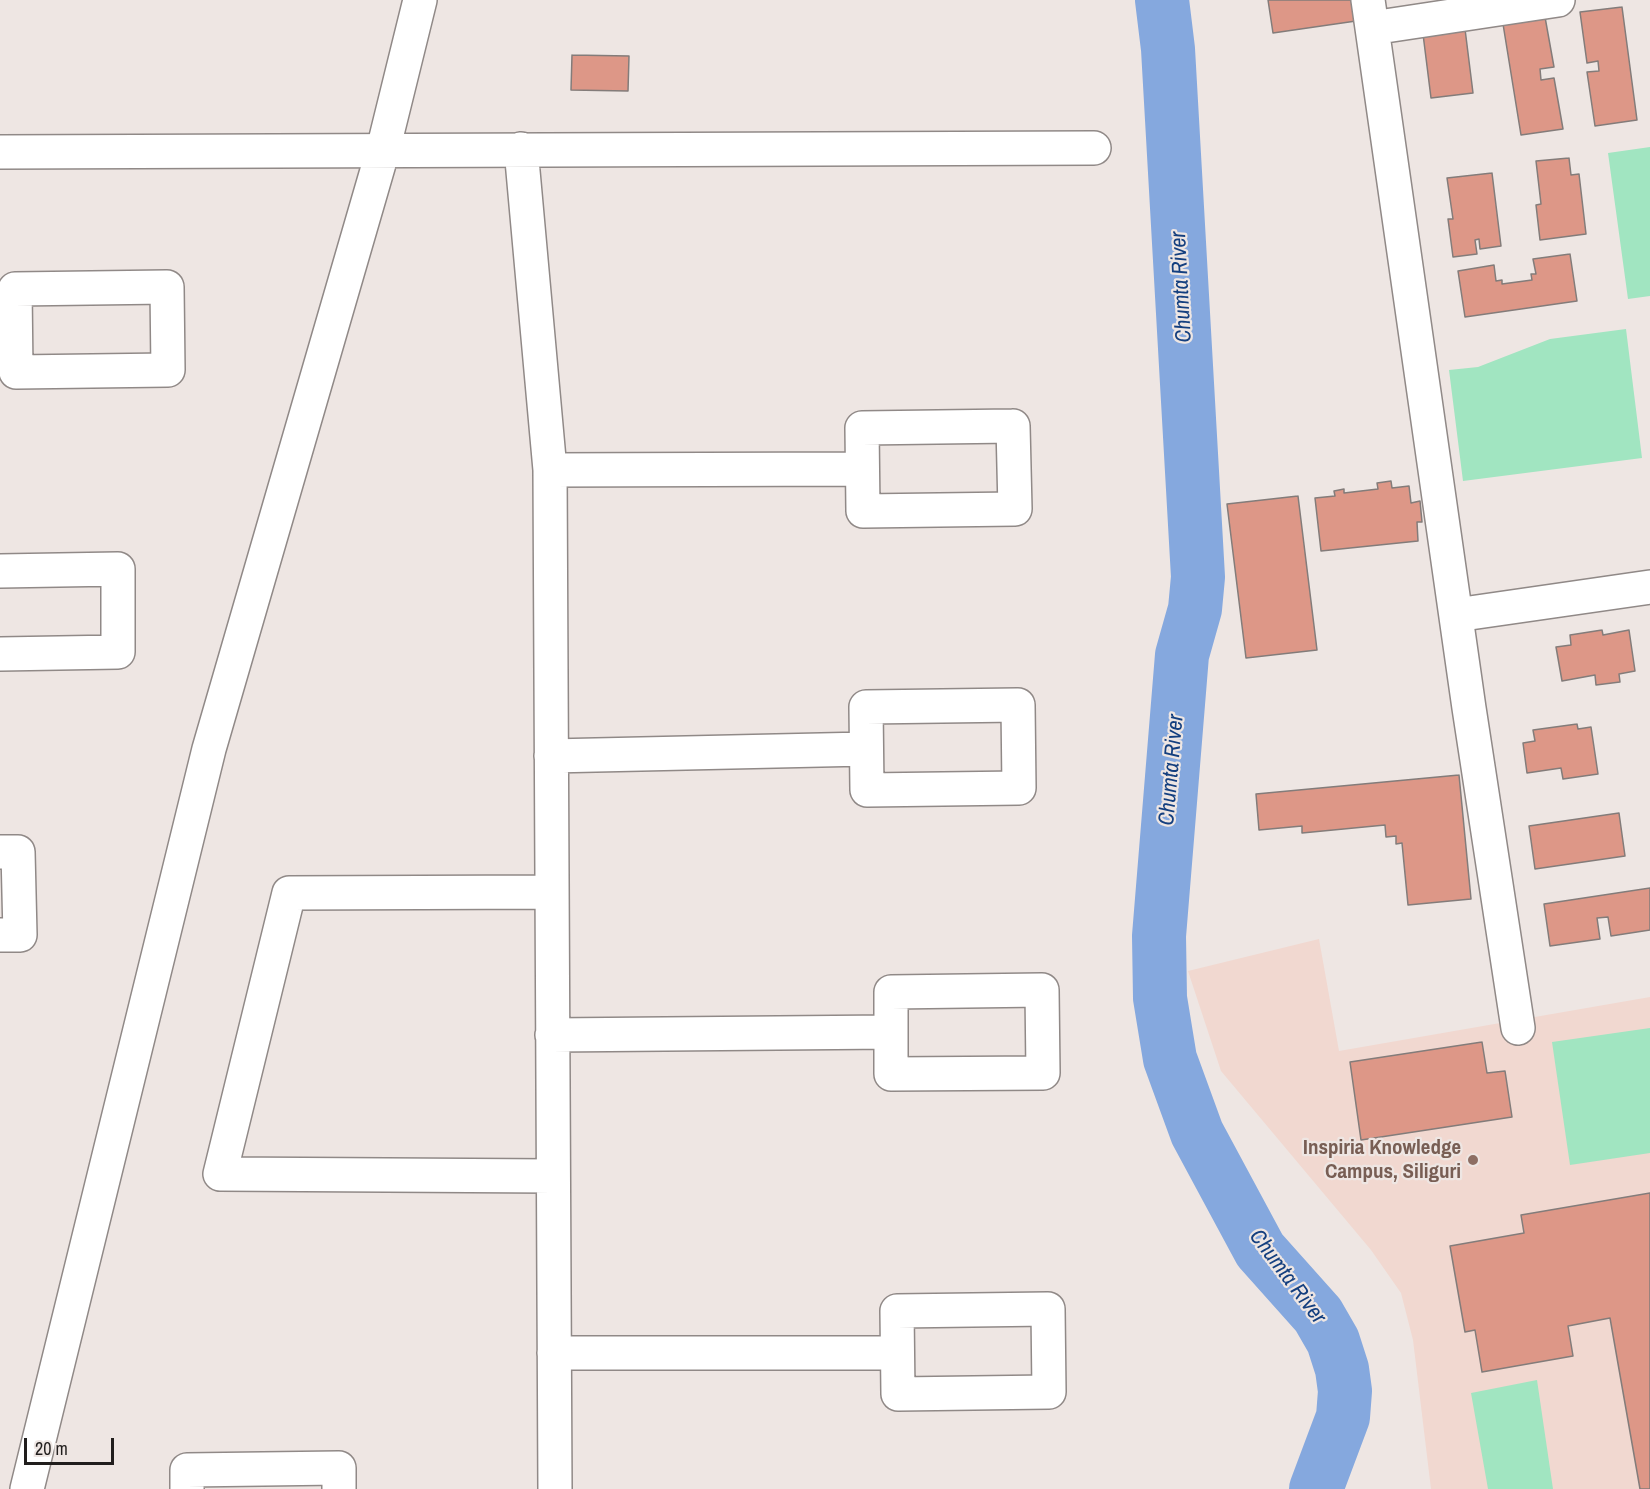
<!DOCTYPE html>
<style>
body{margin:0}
#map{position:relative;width:1650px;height:1489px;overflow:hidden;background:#eee6e3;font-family:"Archivo Narrow",sans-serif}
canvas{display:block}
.scale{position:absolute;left:24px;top:1438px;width:90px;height:27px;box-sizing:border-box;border:3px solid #211e1d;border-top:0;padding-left:8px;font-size:18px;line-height:21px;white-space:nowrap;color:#211e1d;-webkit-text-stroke:4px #eee6e3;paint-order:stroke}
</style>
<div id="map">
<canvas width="1650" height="1489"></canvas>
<div class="scale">20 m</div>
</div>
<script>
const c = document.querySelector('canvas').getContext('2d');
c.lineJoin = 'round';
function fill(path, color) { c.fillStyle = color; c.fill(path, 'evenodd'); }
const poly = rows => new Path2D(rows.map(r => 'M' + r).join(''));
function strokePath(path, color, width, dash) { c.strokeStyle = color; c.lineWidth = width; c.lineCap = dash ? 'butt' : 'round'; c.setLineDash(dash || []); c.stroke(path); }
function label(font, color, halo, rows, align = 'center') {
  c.font = font + ' "Archivo Narrow",sans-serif'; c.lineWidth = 4.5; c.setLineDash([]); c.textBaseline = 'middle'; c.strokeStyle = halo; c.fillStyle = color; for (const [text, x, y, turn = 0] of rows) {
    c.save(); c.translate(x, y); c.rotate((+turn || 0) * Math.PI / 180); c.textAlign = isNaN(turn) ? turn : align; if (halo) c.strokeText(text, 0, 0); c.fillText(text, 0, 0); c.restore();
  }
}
const education = poly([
 [1319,939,1339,1051,1650,997,1650,1489,1431,1489,1413,1340,1401,1293,1371,1250,1221,1071,1188,971]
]);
const green = poly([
 [1650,147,1650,296,1628,299,1608,153],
 [1626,329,1642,458,1463,481,1449,370,1478,367,1550,339],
 [1650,1028,1650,1153,1570,1165,1552,1042],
 [1537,1380,1553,1489,1488,1489,1471,1393]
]);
const river = poly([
 [1162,0,1168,49,1198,577,1195,609,1182,655,1159,936,1160,998,1170,1059,1197,1133,1260,1250,1318,1315,1333,1341,1342,1369,1345,1391,1343,1417,1316,1489]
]);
const building = poly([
 [1268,0,1353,0,1356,21,1273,33,1268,0],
 [1622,7,1637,120,1595,126,1587,72,1599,71,1598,61,1587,63,1580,12,1622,7],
 [1545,17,1554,67,1540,69,1541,80,1554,78,1563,129,1521,135,1503,24,1545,17],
 [1465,29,1473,93,1431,98,1423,34,1465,29],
 [572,55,629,56,628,91,571,90,572,55],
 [1569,158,1571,175,1579,174,1586,234,1540,240,1536,205,1541,204,1536,161,1569,158],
 [1492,173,1501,246,1480,249,1479,239,1475,240,1477,254,1453,257,1448,219,1453,219,1447,178,1492,173],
 [1570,254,1577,301,1465,317,1458,271,1494,265,1496,281,1502,280,1502,284,1532,280,1531,274,1536,274,1533,259,1570,254],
 [1391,481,1392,488,1409,486,1411,503,1420,501,1422,522,1417,522,1418,541,1321,551,1315,498,1335,496,1334,491,1344,489,1344,493,1378,489,1377,483,1391,481],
 [1298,496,1317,650,1246,658,1227,504,1298,496],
 [1602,630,1603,635,1629,630,1635,671,1619,674,1620,682,1596,685,1595,675,1562,681,1556,647,1571,645,1570,635,1602,630],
 [1577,724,1578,729,1591,727,1598,774,1563,779,1561,768,1527,773,1523,743,1535,741,1533,730,1577,724],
 [1459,775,1471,899,1408,905,1402,843,1396,844,1396,836,1386,837,1385,825,1302,833,1302,826,1259,830,1256,794,1459,775],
 [1619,813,1625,856,1535,869,1529,826,1619,813],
 [1650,888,1650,930,1611,936,1608,917,1597,918,1600,939,1550,946,1544,904,1650,888],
 [1482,1042,1487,1073,1505,1071,1512,1117,1361,1140,1350,1062,1482,1042],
 [1650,1193,1650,1489,1640,1489,1610,1318,1568,1326,1573,1356,1482,1372,1475,1330,1465,1332,1450,1246,1524,1233,1521,1215,1650,1193]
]);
const minor = poly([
 [1368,0,1469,708,1518,1028],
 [1372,28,1558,0],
 [521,149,550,470,555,1489],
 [0,152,1094,148],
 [167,287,168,370,16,372,15,289,167,287],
 [1013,426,1015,509,863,511,862,428,1013,426],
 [550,470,862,469],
 [0,571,118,569,118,652,0,654],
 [1456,615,1650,587],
 [1018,705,1019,788,867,790,866,707,1018,705],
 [551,756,866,749],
 [0,852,18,852,20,935,0,935],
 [552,892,289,893,220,1174,553,1176],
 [1042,990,1043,1073,891,1074,891,992,1042,990],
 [552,1035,891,1032],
 [1048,1309,1049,1392,898,1394,897,1311,1048,1309],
 [554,1353,897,1353],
 [27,1489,209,749,383,150,420,0],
 [187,1489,187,1470,339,1468,339,1489]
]);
const markers = [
 [1473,1160,6,"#8d6e63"]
];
const educationNames = [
 ["Inspiria Knowledge",1461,1148],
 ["Campus, Siliguri",1461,1172]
];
const waterNames = [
 ["Chumta River",1182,287,-93],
 ["Chumta River",1172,770,-85],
 ["Chumta River",1287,1277,53]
];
fill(education, '#f1d8d0');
fill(green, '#a1e5c1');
strokePath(river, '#85a8de', 54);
fill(building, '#dd9787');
strokePath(building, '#837c7a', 1.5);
strokePath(minor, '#908987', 36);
strokePath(minor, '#fff', 33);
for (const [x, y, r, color] of markers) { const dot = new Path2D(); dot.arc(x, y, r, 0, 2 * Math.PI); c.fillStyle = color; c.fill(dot); strokePath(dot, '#eee6e3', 2); }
label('bold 21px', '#785e54', '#eee6e3', educationNames, 'right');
label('italic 22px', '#143f7f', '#eee6e3', waterNames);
</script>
